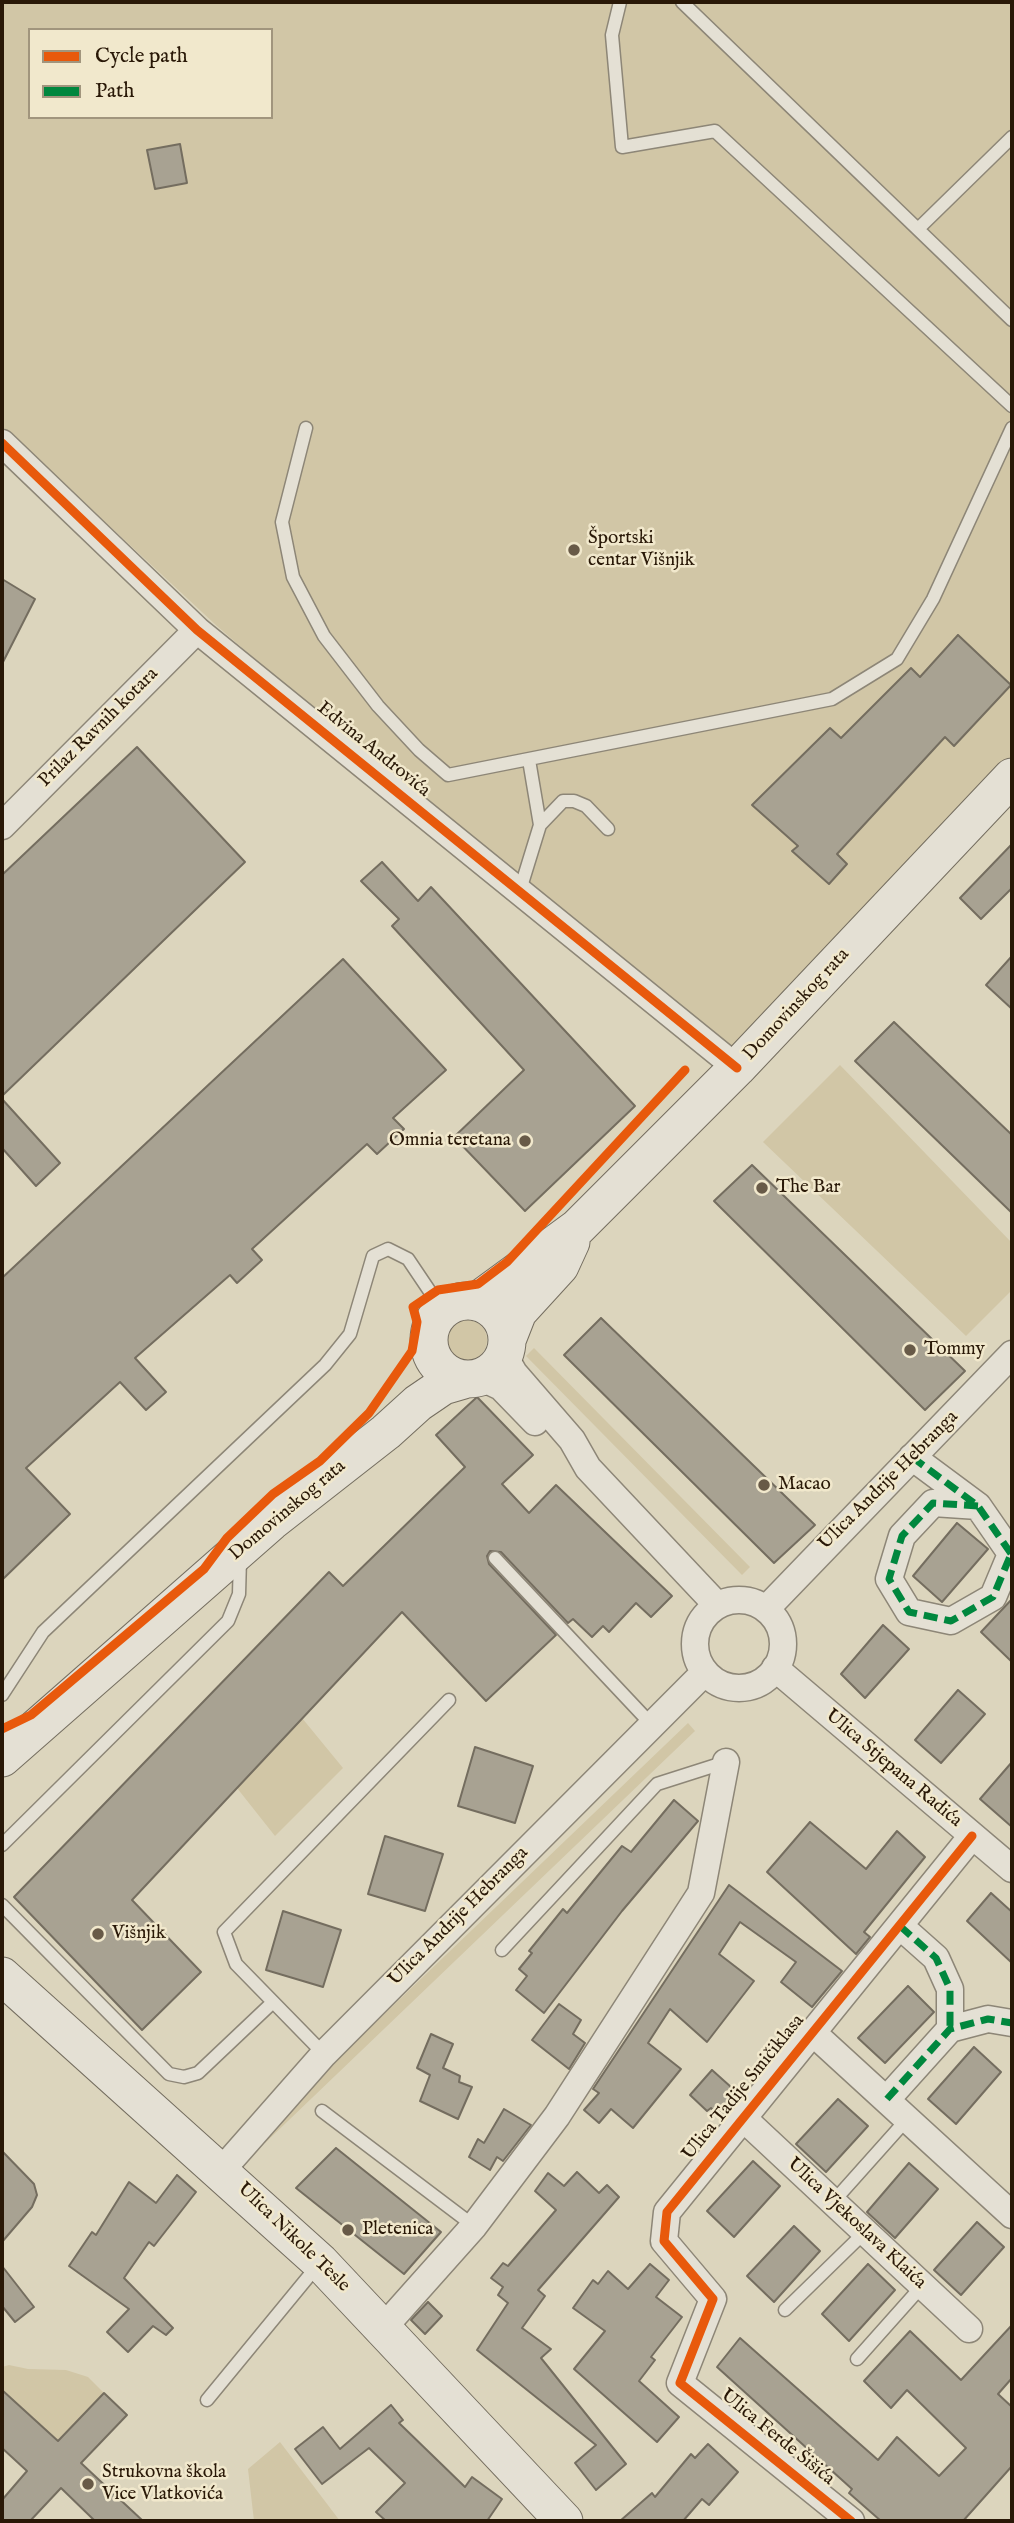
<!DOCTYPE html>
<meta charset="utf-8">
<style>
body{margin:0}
#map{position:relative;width:1014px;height:2523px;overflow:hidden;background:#dcd5bd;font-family:"IM FELL English",serif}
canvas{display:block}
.frame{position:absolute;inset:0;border:4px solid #291807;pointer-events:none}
.legend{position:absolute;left:28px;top:28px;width:245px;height:91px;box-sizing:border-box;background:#f1e8cc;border:2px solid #a1957d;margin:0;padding:9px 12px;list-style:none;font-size:21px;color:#291807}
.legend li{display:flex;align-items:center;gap:14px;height:35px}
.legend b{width:35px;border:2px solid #a1957d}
</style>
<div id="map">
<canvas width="1014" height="2523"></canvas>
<div class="frame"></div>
<ul class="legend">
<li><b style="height:9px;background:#e8590c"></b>Cycle path</li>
<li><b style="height:9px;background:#00873e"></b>Path</li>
</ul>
</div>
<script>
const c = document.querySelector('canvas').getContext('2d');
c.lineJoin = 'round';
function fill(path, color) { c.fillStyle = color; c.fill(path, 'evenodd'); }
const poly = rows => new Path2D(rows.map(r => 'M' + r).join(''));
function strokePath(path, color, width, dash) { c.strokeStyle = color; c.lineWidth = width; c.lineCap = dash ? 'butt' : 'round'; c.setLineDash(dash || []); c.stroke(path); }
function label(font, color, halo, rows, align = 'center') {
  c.font = font + ' "IM FELL English",serif'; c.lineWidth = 5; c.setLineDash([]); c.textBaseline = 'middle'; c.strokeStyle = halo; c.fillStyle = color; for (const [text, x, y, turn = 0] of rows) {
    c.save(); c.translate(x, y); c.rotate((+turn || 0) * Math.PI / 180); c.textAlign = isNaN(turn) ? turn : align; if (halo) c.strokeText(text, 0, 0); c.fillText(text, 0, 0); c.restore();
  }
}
const green = poly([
 [2,2,1012,2,1012,777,737,1068,520,890,217,626,2,426],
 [30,30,271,30,271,117,30,117],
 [840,1065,1012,1243,1012,1290,966,1336,763,1142],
 '447 1340a20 20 0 1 1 40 0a20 20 0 1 1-40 0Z',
 [534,1348,750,1567,742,1575,526,1356],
 [302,1718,343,1768,275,1836,237,1788],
 [688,1723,695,1731,265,2143,258,2135],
 [9,2365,28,2369,66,2370,88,2377,104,2393,58,2441,2,2390,2,2367],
 [280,2442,340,2521,254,2521,248,2469]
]);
const building = poly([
 [180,144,187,183,155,189,147,150,180,144],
 [2,579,35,599,2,664,2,579],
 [958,635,1011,685,954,746,945,737,837,854,847,864,829,884,792,851,798,846,752,805,830,728,841,738,911,668,920,677,958,635],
 [137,747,245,862,2,1096,2,875,137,747],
 [1012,844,1012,888,981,919,960,898,1012,844],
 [382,862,418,901,431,887,635,1106,525,1211,454,1137,524,1070,392,926,399,919,361,881,382,862],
 [1012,956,1012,1009,986,985,1012,956],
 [343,959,446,1070,393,1118,404,1129,377,1154,367,1144,252,1249,262,1260,237,1283,230,1275,135,1358,166,1392,146,1410,120,1382,26,1468,70,1514,2,1580,2,1278,343,959],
 [894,1022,1012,1135,1012,1213,855,1061,894,1022],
 [2,1099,60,1163,36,1186,2,1148,2,1099],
 [752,1165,965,1371,925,1410,714,1201,752,1165],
 [601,1318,815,1525,774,1563,564,1355,601,1318],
 [477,1397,533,1455,502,1484,529,1513,556,1485,672,1596,651,1617,636,1603,609,1632,603,1626,592,1637,573,1619,568,1623,501,1552,490,1551,487,1556,489,1564,556,1635,486,1701,402,1612,132,1900,201,1972,142,2030,14,1897,329,1572,343,1586,465,1467,436,1435,477,1397],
 [957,1523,988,1549,942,1602,913,1576,957,1523],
 [1012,1599,1012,1662,981,1632,1012,1599],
 [883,1625,909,1649,865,1698,841,1674,883,1625],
 [958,1690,985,1714,941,1763,915,1740,958,1690],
 [475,1747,533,1766,515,1823,458,1806,475,1747],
 [1012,1762,1012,1827,980,1799,1012,1762],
 [674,1800,698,1821,622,1911,544,2013,516,1990,527,1976,519,1969,532,1953,529,1951,563,1909,567,1913,622,1846,631,1852,674,1800],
 [810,1822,866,1869,897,1831,925,1857,864,1932,870,1937,856,1954,767,1872,810,1822],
 [385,1836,443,1854,425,1911,368,1894,385,1836],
 [729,1885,842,1971,812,2007,781,1982,796,1962,740,1922,719,1954,754,1981,707,2042,670,2009,648,2043,681,2069,633,2128,611,2109,599,2123,584,2110,599,2093,593,2089,729,1885],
 [991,1893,1012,1912,1012,1963,967,1921,991,1893],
 [283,1911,341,1930,323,1987,266,1970,283,1911],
 [908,1986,934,2012,885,2063,858,2038,908,1986],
 [559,2004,581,2020,573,2034,585,2043,569,2069,532,2040,559,2004],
 [431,2034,453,2044,443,2068,460,2076,459,2082,472,2087,458,2119,420,2101,430,2075,417,2068,431,2034],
 [974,2047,1001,2072,956,2124,928,2099,974,2047],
 [712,2070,741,2096,722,2119,711,2108,707,2111,690,2095,712,2070],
 [838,2099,868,2126,826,2172,796,2144,838,2099],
 [504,2109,531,2125,503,2161,497,2157,490,2170,469,2157,478,2139,484,2143,504,2109],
 [336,2148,441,2232,404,2274,296,2188,336,2148],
 [2,2151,34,2184,37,2195,32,2207,2,2242,2,2151],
 [753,2161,780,2186,734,2237,707,2211,753,2161],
 [909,2163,938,2189,895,2238,867,2212,909,2163],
 [577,2172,599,2193,607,2185,619,2197,538,2290,545,2296,522,2328,551,2349,541,2358,626,2464,596,2490,575,2463,596,2445,477,2350,508,2303,498,2295,503,2287,491,2278,503,2263,508,2266,556,2210,535,2191,548,2173,564,2186,577,2172],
 [177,2175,196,2192,154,2246,149,2242,124,2278,173,2328,166,2335,153,2326,128,2352,107,2332,129,2309,69,2266,92,2232,96,2235,129,2182,156,2203,177,2175],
 [977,2222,1004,2247,961,2295,934,2270,977,2222],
 [794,2226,820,2251,774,2302,747,2276,794,2226],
 [650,2264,669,2280,656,2297,682,2317,651,2357,655,2360,639,2381,679,2417,657,2442,574,2369,605,2331,573,2308,593,2280,598,2284,608,2271,628,2289,650,2264],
 [868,2264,895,2290,849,2341,822,2314,868,2264],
 [2,2266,34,2307,15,2322,2,2306,2,2266],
 [428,2302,442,2316,425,2334,411,2320,428,2302],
 [1012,2325,1012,2378,998,2394,1012,2407,1012,2466,963,2521,881,2521,849,2493,852,2489,717,2367,740,2338,878,2460,897,2437,939,2476,966,2448,907,2390,891,2408,864,2381,910,2331,961,2380,1012,2325],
 [2,2390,58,2441,104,2393,127,2415,81,2463,143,2521,95,2521,61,2488,30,2521,2,2521,2,2500,27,2471,2,2448,2,2390],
 [391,2405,403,2420,399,2423,465,2487,472,2477,502,2499,487,2521,386,2521,376,2512,405,2483,369,2448,322,2484,295,2449,323,2427,340,2449,391,2405],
 [708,2444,738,2472,709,2505,702,2499,683,2521,620,2521,652,2493,655,2497,691,2454,695,2458,708,2444]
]);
const lane = poly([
 [620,2,612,35,622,147,715,131,1012,406],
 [682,2,1012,320],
 [919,228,1012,137],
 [306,428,282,522,293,577,324,636,378,706,419,750,448,775,832,699,897,659,933,599,1012,428],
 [540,825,563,801,574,801,586,806,608,829],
 [520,890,540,825,529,760],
 [495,1558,652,1725],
 [2,1695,43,1632,325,1365,350,1334,373,1256,388,1249,408,1259,443,1311],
 [2,1845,228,1621,239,1594,240,1559],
 [2,1905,169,2074,184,2077,198,2073,272,2003],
 [502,1950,657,1784,726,1762],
 [324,2054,236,1964,224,1932,449,1700],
 [322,2111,474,2226],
 [833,2202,908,2118],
 [785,2310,865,2232],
 [857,2359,922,2286],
 [207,2400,318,2265]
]);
const street = poly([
 [2,443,197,630,737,1068],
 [2,826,197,630],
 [504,1355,514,1373,572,1440,588,1468,717,1605],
 [480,1377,501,1387,535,1422],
 [912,1457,978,1506,1012,1555],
 [978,1506,933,1503,902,1536,889,1579,909,1612,951,1621,993,1597,1011,1554],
 '695 1644a44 44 0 1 1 88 0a44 44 0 1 1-88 0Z',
 [766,1609,1012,1354],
 [775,1668,1012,1869],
 [900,1926,936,1958,950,1989,950,2029],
 [812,2032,1012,2215],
 [887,2099,950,2029,988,2019,1012,2023],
 [743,2118,969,2329],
 [221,2171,324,2054,705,1672],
 [384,2327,474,2226,557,2116,701,1893,726,1762],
 [851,2521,680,2383,713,2299,664,2241,667,2212,972,1836]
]);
const secondary = poly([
 '429 1340a39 39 0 1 1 78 0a39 39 0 1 1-78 0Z',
 [476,1302,577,1228,737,1068,1012,777],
 [507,1340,518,1312,560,1266,571,1242],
 [2,1758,271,1522,386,1432,418,1403,443,1386,467,1379],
 [2,1976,320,2262,564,2521]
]);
const quiet = poly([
 [912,1457,978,1506,1012,1555],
 [978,1506,933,1503,902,1536,889,1579,909,1612,951,1621,993,1597,1011,1554],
 [900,1926,936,1958,950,1989,950,2029],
 [887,2099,950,2029,988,2019,1012,2023]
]);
const cycleway = poly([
 [2,443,197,630,737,1068],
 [2,1729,31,1715,204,1569,227,1538,273,1494,320,1461,369,1413,412,1351,417,1322,413,1307,438,1290,478,1284,507,1262,685,1070],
 [851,2521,680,2383,713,2299,664,2241,667,2212,972,1836]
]);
const markers = [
 [574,550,7,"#685a47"],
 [525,1141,7,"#685a47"],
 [762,1188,7,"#685a47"],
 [910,1350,7,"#685a47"],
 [764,1485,7,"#685a47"],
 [98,1934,7,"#685a47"],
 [348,2230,7,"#685a47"],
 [88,2484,7,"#685a47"]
];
const poiNames = [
 ["Športski",588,539],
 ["centar Višnjik",588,561],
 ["Omnia teretana",511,1141,"right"],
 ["The Bar",776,1188],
 ["Tommy",924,1350],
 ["Macao",778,1485],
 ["Višnjik",112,1934],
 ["Pletenica",362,2230],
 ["Strukovna škola",102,2473],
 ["Vice Vlatkovića",102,2495]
];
const streetNames = [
 ["Prilaz Ravnih kotara",99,728,-45],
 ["Edvina Androvića",373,750,39],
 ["Domovinskog rata",797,1005,-47],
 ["Ulica Andrije Hebranga",889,1481,-45],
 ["Domovinskog rata",288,1511,-40],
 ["Ulica Stjepana Radića",893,1769,40],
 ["Ulica Andrije Hebranga",459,1917,-45],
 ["Ulica Tadije Smičiklasa",744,2088,-51],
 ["Ulica Vjekoslava Klaića",856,2224,43],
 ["Ulica Nikole Tesle",293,2238,44],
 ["Ulica Ferde Šišića",777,2438,39]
];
fill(green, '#d1c6a6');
fill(building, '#a8a292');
strokePath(building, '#746d5f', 2);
strokePath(lane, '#8d8677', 15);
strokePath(street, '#8d8677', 29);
strokePath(secondary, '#746d5f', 39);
strokePath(lane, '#e4e0d4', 12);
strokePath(street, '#e4e0d4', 26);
strokePath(secondary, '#e4e0d4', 37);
strokePath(quiet, '#00873e', 7, [14, 7]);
strokePath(cycleway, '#e8590c', 9);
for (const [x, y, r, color] of markers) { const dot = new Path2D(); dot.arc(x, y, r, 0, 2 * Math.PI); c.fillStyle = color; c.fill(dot); strokePath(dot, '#f1e8cc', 2.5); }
label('19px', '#291807', '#f1e8cc', poiNames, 'left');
label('19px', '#291807', '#f1e8cc', streetNames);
</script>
